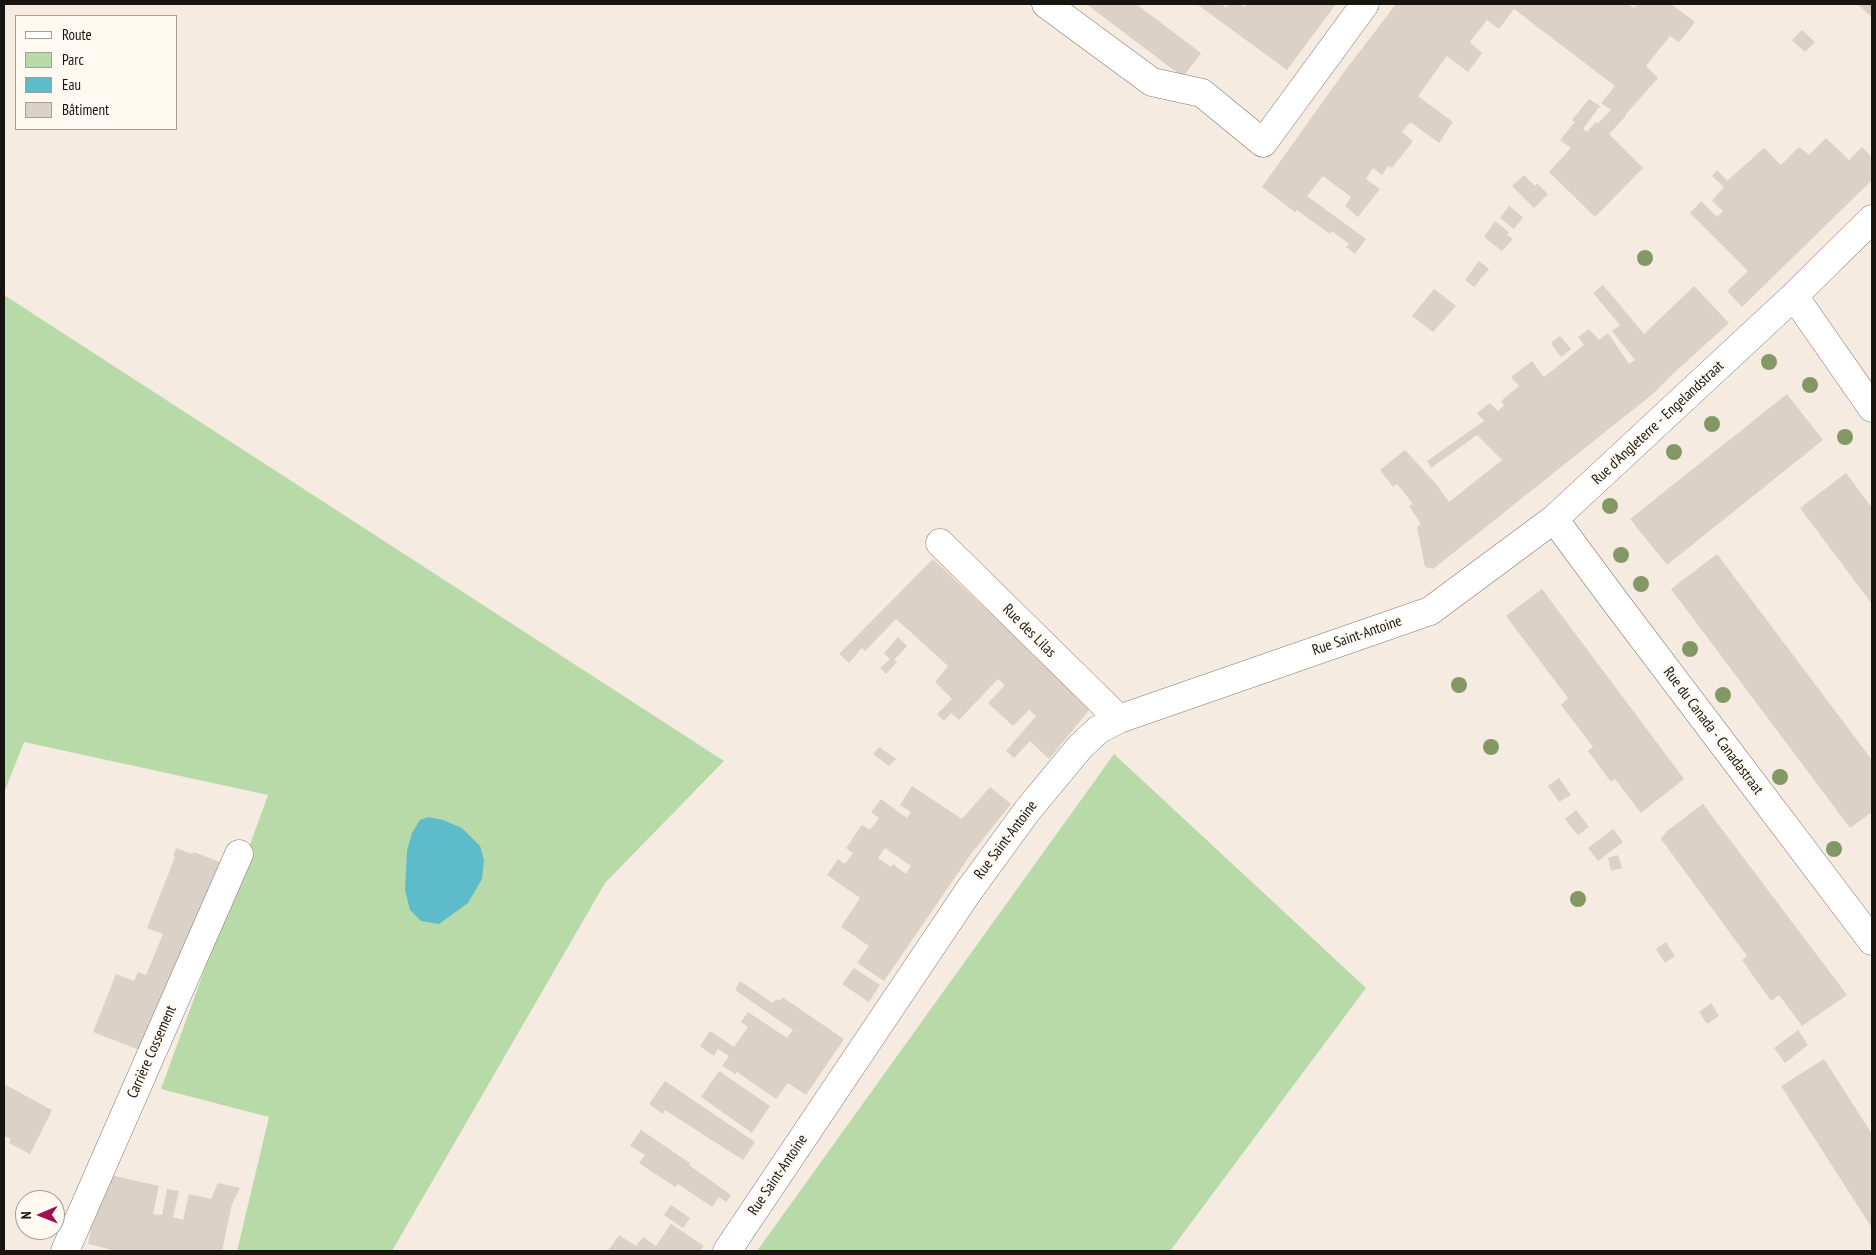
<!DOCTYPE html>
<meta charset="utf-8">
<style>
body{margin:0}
#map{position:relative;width:1876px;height:1255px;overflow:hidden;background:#f5ebe0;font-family:"PT Sans Narrow",sans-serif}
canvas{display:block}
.frame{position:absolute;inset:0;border:5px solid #181511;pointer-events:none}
.legend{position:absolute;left:15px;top:15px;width:162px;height:115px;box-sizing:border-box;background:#fff9f2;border:1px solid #a39e98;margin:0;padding:6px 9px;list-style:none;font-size:15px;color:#181511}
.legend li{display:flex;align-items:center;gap:10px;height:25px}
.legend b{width:25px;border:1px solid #a39e98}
.north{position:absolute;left:15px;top:1190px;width:50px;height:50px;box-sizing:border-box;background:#fff9f2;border:1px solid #a39e98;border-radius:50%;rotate:269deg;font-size:14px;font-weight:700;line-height:20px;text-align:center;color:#181511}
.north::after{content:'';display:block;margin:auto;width:18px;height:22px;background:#a30e4c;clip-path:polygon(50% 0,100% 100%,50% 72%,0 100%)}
</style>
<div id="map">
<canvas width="1876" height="1255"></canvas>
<div class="frame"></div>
<ul class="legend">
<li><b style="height:6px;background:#fff"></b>Route</li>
<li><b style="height:14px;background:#b8daa8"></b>Parc</li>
<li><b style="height:14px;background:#5ebbc9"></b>Eau</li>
<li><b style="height:14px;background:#dbd1c6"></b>Bâtiment</li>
</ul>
<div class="north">N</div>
</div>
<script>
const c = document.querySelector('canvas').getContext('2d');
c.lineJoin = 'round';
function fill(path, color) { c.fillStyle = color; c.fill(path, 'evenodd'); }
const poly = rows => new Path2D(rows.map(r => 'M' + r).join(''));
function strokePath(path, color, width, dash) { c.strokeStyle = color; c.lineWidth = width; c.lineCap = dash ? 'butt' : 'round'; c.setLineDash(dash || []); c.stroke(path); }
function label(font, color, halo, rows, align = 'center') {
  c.font = font + ' "PT Sans Narrow",sans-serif'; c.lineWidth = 5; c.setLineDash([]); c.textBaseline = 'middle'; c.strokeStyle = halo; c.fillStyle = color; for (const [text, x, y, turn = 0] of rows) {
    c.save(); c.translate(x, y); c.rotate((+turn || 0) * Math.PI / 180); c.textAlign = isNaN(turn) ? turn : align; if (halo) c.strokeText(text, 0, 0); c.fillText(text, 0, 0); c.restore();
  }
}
const green = poly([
 [4,295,724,761,605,883,392,1251,237,1251,269,1117,161,1089,268,795,24,742,4,793],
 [1114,754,1366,988,1170,1251,757,1251]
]);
const water = poly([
 [428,817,443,820,462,828,480,846,484,860,482,879,468,903,439,924,421,921,410,910,405,890,407,851,412,833,420,820]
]);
const building = poly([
 [1086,4,1136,4,1201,53,1183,77],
 [1199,4,1221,4,1226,8,1229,4,1240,4,1244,7,1247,4,1336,4,1287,70,1198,5],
 [1396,4,1628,4,1634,8,1637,4,1671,4,1695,22,1679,42,1670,36,1646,66,1658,78,1625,115,1626,116,1609,134,1643,168,1595,217,1549,172,1571,148,1560,140,1575,122,1572,120,1589,99,1600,106,1583,129,1587,132,1596,122,1598,123,1611,110,1601,103,1615,86,1514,9,1499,29,1487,20,1470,42,1482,53,1468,72,1447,56,1418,96,1453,122,1439,143,1410,122,1402,132,1413,141,1392,168,1388,166,1382,175,1373,168,1366,179,1380,189,1358,217,1345,206,1351,197,1323,176,1307,196,1366,239,1355,254,1346,247,1349,244,1332,231,1330,234,1297,210,1295,212,1262,187,1344,72],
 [1858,4,1872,4,1872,18],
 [1802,30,1815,42,1805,52,1792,40],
 [1826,138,1849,160,1862,147,1872,158,1872,180,1742,307,1727,291,1748,271,1690,213,1701,201,1717,217,1723,211,1712,201,1724,187,1712,176,1717,170,1727,181,1764,148,1781,165,1799,147,1809,155],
 [1524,175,1535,186,1537,183,1548,194,1534,208,1512,186],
 [1509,206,1523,217,1514,229,1500,218],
 [1495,221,1509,232,1507,235,1513,239,1502,251,1484,237],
 [1479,261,1489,269,1474,287,1465,280],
 [1603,285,1644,334,1694,286,1729,323,1676,371,1654,393,1433,569,1425,567,1417,527,1421,524,1409,506,1413,504,1397,484,1393,487,1380,470,1405,450,1436,484,1449,502,1502,460,1477,435,1431,468,1427,461,1484,421,1477,413,1490,403,1498,411,1504,406,1501,401,1519,386,1511,377,1532,361,1544,377,1584,345,1578,337,1589,329,1599,340,1608,333,1629,364,1635,360,1612,331,1620,325,1593,293],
 [1434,289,1456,306,1433,332,1412,316],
 [1560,336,1571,349,1561,357,1551,343],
 [1787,394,1823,440,1667,565,1630,519],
 [1846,473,1872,508,1872,604,1800,508],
 [1717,554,1872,760,1872,812,1850,828,1671,589],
 [933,559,1091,708,1049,759,1030,741,1014,758,1006,751,1036,716,1029,710,1013,726,988,703,1005,685,998,679,959,720,951,713,944,721,937,714,952,699,935,682,948,666,896,619,865,651,862,648,849,663,839,654],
 [1542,589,1684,779,1641,813,1615,779,1611,782,1588,751,1593,747,1561,705,1568,698,1506,616],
 [898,637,907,646,894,660,897,662,886,674,880,668,890,659,884,653],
 [879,747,896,759,889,766,873,754],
 [1559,778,1571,795,1559,802,1548,786],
 [912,786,962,819,990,787,1011,804,971,854,884,981,857,963,869,946,841,927,860,898,827,875,838,859,845,864,853,853,846,848,862,825,870,830,879,818,871,812,881,799,907,818,911,812,900,805],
 [885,848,911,866,906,874,893,864,891,867,878,858],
 [1703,804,1847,995,1802,1026,1779,995,1771,1001,1742,960,1747,956,1661,839,1667,831],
 [1576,810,1589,827,1578,835,1565,819],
 [1613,829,1623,842,1598,861,1588,848],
 [176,848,192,854,194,852,220,862,145,1052,93,1032,116,974,134,981,138,972,146,975,163,934,147,928,175,857,173,856],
 [1618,855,1622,868,1611,871,1608,858],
 [1666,942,1675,956,1665,963,1656,949],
 [854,968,880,985,869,1002,842,984],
 [740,981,773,1003,776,999,780,1001,782,997,844,1039,806,1095,788,1083,776,1099,737,1072,735,1074,722,1066,729,1056,718,1049,714,1056,700,1046,710,1031,734,1047,748,1027,741,1022,748,1012,787,1038,793,1030,735,990],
 [1711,1003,1719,1016,1707,1024,1699,1012],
 [1798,1030,1808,1045,1785,1063,1774,1048],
 [1824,1059,1872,1134,1872,1228,1781,1086],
 [719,1071,770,1106,752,1133,701,1097],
 [665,1081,755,1142,743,1160,665,1110,663,1114,649,1104],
 [4,1084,52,1110,30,1154,9,1143,11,1139,4,1136],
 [641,1130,690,1163,689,1165,731,1195,726,1202,719,1197,712,1207,678,1184,675,1187,639,1163,645,1155,630,1146],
 [106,1174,159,1186,153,1214,162,1215,167,1189,179,1191,173,1217,183,1220,189,1194,211,1199,218,1183,240,1188,232,1204,222,1251,117,1251,88,1244,99,1189],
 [671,1205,690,1218,683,1228,664,1215],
 [671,1224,704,1246,700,1251,608,1251,619,1235,636,1246,643,1237,656,1246]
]);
const minor = poly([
 [1046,4,1152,82,1202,93,1263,143,1365,4],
 [1794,296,1872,408],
 [1554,519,1614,600,1872,941],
 [940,543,1119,719],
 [65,1251,239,854],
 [727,1251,968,892,1027,811,1080,747,1098,730,1119,719,1430,611,1554,519,1794,296,1872,219]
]);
const trees = [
 [1645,258],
 [1769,362],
 [1810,385],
 [1712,424],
 [1845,437],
 [1674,452],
 [1610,506],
 [1621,555],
 [1641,584],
 [1690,649],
 [1459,685],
 [1723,695],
 [1491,747],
 [1780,777],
 [1834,849],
 [1578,899]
];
const streetNames = [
 ["Rue d'Angleterre - Engelandstraat",1658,423,-43],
 ["Rue des Lilas",1029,631,45],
 ["Rue Saint-Antoine",1357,636,-19],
 ["Rue du Canada - Canadastraat",1713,731,53],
 ["Rue Saint-Antoine",1006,840,-53],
 ["Carrière Cossement",152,1052,-66],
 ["Rue Saint-Antoine",778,1175,-56]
];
fill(green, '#b8daa8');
fill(water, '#5ebbc9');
fill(building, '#dbd1c6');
strokePath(minor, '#82796f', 29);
strokePath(minor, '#fff', 28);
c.fillStyle = '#839865';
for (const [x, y] of trees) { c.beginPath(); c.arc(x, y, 8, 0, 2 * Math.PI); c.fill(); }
label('15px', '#181511', '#fff9f2', streetNames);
</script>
